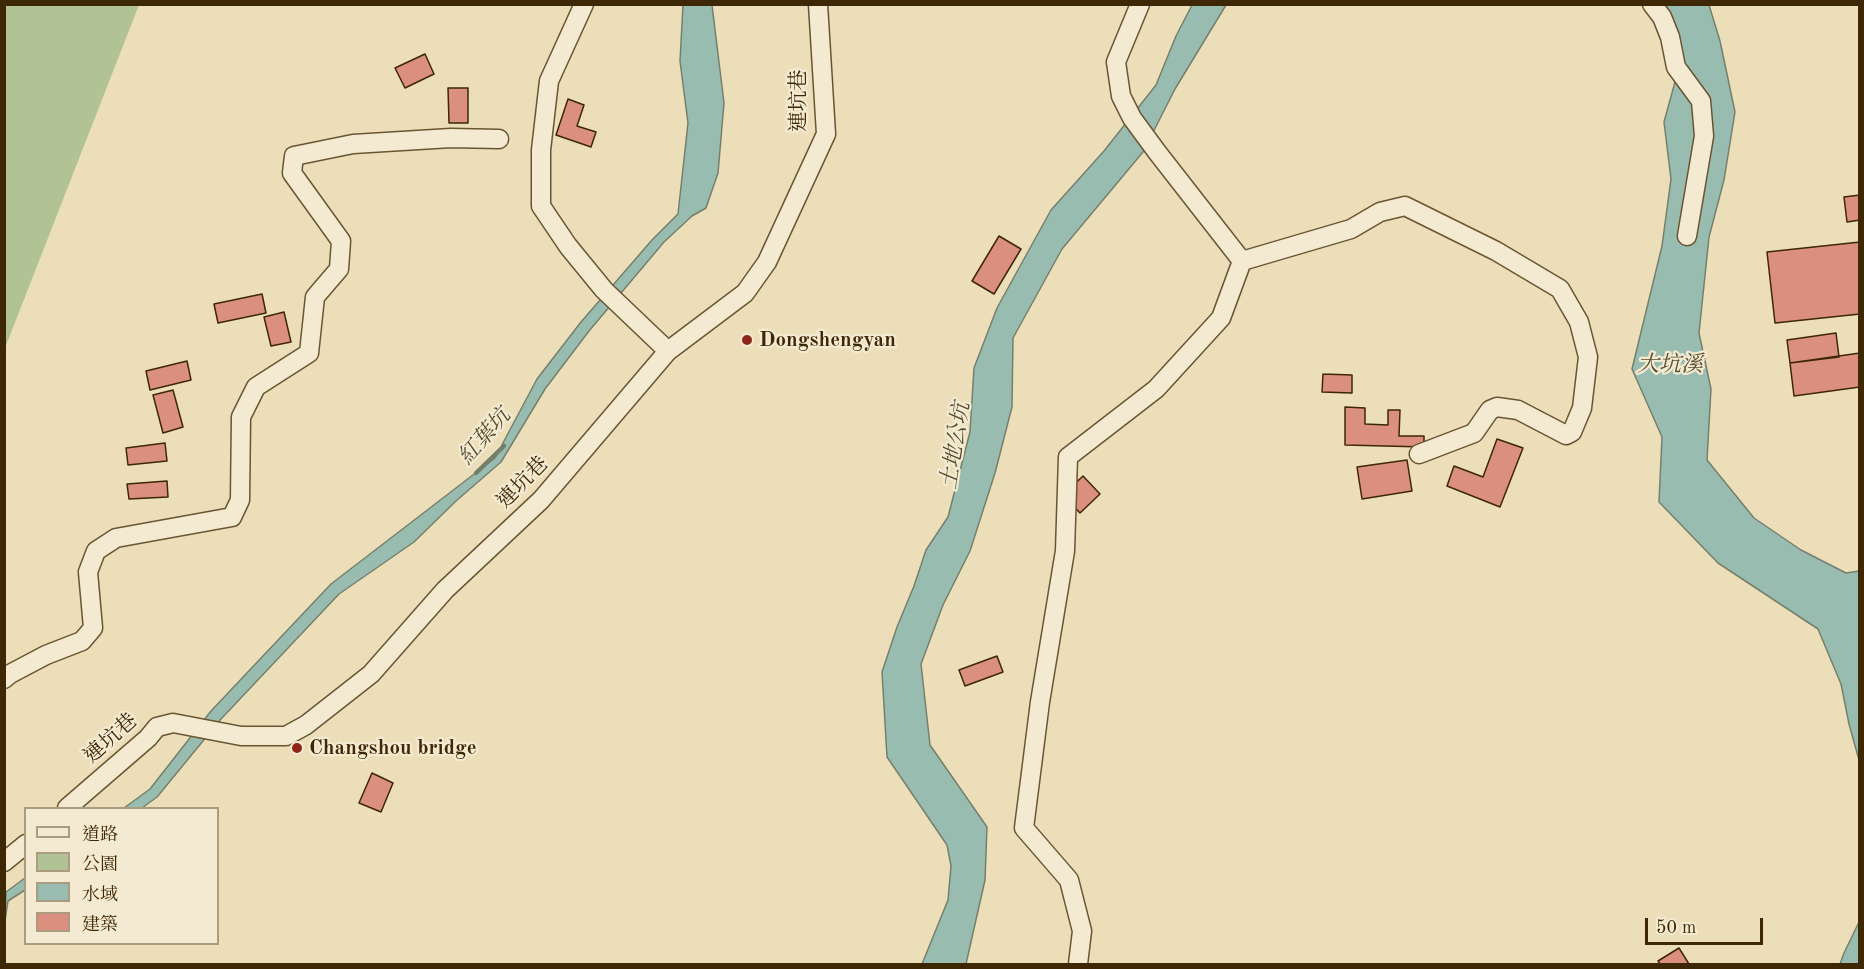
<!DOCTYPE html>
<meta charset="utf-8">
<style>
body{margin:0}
#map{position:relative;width:1864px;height:969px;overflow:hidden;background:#ecdeb8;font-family:"Old Standard TT","Noto Serif TC",serif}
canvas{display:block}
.frame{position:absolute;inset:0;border:6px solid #3e2705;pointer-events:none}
.legend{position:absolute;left:24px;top:807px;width:195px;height:138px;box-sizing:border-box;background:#f3ead1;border:2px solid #ab9c7f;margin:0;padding:8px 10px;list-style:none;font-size:18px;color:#3e2705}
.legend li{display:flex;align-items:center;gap:12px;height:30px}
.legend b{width:30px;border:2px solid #ab9c7f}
.scale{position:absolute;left:1645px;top:918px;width:118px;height:27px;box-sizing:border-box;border:3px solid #3e2705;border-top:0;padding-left:8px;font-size:18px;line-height:21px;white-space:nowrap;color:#3e2705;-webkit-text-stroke:4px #f3ead1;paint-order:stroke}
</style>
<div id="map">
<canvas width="1864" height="969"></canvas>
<div class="frame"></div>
<ul class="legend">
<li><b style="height:8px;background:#f3ead1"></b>道路</li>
<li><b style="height:16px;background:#b1c294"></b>公園</li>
<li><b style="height:16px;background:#99bcb1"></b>水域</li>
<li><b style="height:16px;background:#db8f7e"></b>建築</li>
</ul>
<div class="scale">50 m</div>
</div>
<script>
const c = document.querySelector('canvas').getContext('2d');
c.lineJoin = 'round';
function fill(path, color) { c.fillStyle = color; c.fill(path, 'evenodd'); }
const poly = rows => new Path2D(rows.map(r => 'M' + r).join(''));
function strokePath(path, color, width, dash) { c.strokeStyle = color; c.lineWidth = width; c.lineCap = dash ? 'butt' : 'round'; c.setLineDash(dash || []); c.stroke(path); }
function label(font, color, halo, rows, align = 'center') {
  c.font = font + ' "Old Standard TT","Noto Serif TC",serif'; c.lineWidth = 4.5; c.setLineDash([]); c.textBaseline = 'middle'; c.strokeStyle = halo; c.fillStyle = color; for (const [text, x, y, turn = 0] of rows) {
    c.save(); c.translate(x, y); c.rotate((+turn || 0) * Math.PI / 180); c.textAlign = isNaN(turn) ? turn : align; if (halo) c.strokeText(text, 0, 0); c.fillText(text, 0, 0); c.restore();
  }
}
const green = poly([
 [5,4,139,5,5,348,4,5]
]);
const water = poly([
 [683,5,712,5,724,103,718,173,706,208,692,216,664,242,589,331,545,389,501,462,456,501,414,542,339,594,221,719,157,797,142,808,124,808,150,789,211,711,331,584,495,458,537,379,581,322,652,240,678,214,688,123,680,61,683,5],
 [1192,5,1226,5,1175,89,1143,152,1062,249,1013,338,1012,407,995,473,970,551,943,605,921,664,930,745,987,827,985,880,966,964,922,964,948,900,951,866,947,845,887,757,882,672,897,627,914,586,926,550,948,517,970,432,974,368,997,308,1051,210,1104,151,1156,85,1176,36,1192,5],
 [1657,5,1709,5,1720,41,1735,112,1724,180,1709,237,1699,333,1711,389,1707,460,1754,518,1801,550,1846,573,1859,571,1859,760,1849,724,1841,684,1818,629,1718,563,1659,502,1662,437,1632,369,1662,246,1671,179,1664,122,1678,71,1657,5],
 [25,878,25,890,8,901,5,921,6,892,25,878],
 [1859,922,1859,964,1840,964,1844,953,1859,922]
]);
const stream = poly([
 [476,473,504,446]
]);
const building = poly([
 [425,54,434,74,405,88,395,68,425,54],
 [448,88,468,88,468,123,449,123,448,88],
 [568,99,584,105,577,126,596,132,591,147,556,135,568,99],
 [1860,195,1860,220,1847,222,1844,197,1860,195],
 [999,236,1021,249,994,294,972,281,999,236],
 [1860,242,1860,314,1775,323,1767,252,1860,242],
 [262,294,266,313,218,323,214,304,262,294],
 [284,312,291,342,271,346,264,317,284,312],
 [1836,333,1839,357,1790,363,1787,340,1836,333],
 [1860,353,1860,387,1794,396,1790,363,1860,353],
 [187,361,191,380,150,390,146,371,187,361],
 [1323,374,1352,375,1352,393,1322,392,1323,374],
 [173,390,183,427,163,433,153,395,173,390],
 [1345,407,1365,408,1365,424,1388,425,1388,410,1400,410,1399,436,1424,436,1424,447,1345,445,1345,407],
 [1497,439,1523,448,1500,507,1447,486,1454,466,1483,477,1497,439],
 [165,443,167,461,128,465,126,448,165,443],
 [1407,460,1412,491,1362,499,1357,467,1407,460],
 [1083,476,1100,494,1080,513,1063,495,1083,476],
 [167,481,168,497,129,499,127,484,167,481],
 [997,656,1003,672,965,686,959,670,997,656],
 [372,773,393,783,381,812,359,803,372,773],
 [1679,948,1689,964,1660,964,1658,961,1679,948]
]);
const minor = poly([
 [584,4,549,81,541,150,541,206,568,246,604,290,668,351],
 [1140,4,1116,62,1121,96,1132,118,1157,152,1242,261,1351,229,1380,212,1405,206,1496,251,1560,289,1579,322,1588,357,1582,408,1572,432,1566,435,1518,410,1497,407,1490,410,1474,433,1419,454],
 [1652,4,1662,17,1670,37,1676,67,1701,101,1704,136,1687,236],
 [4,679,10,674,46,655,82,641,93,628,88,572,96,551,116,538,232,517,240,500,241,417,256,387,309,353,315,297,339,269,341,241,292,173,294,156,353,144,451,138,499,139],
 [67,808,148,738,157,727,173,723,241,736,286,736,306,725,371,674,445,590,541,500,668,351,745,293,767,262,826,134,818,4],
 [4,862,26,844],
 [1078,964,1082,931,1069,880,1024,828,1040,702,1065,551,1068,457,1156,389,1221,318,1242,261]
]);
const markers = [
 [747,340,6,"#8f2418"],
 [297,748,6,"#8f2418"]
];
const streetNames = [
 ["連坑巷",799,101,-90],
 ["連坑巷",523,483,-46],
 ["連坑巷",111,739,-42]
];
const poiNames = [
 ["Dongshengyan",759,340],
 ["Changshou bridge",309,748]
];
const waterNames = [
 ["大坑溪",1670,365],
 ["紅葉坑",485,437,-49],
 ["土地公坑",956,446,-81]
];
fill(green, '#b1c294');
fill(water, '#99bcb1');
strokePath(water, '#75806c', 1.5);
strokePath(stream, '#75806c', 4.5);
fill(building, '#db8f7e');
strokePath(building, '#3e2705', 1.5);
strokePath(minor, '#6a5532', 21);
strokePath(minor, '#f3ead1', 18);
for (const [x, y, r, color] of markers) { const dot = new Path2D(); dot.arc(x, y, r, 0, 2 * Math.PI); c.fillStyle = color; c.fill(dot); strokePath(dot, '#f3ead1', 2); }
label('21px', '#3e2705', '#f3ead1', streetNames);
label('bold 21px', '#3e2705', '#f3ead1', poiNames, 'left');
label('italic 22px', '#554c30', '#f3ead1', waterNames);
</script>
